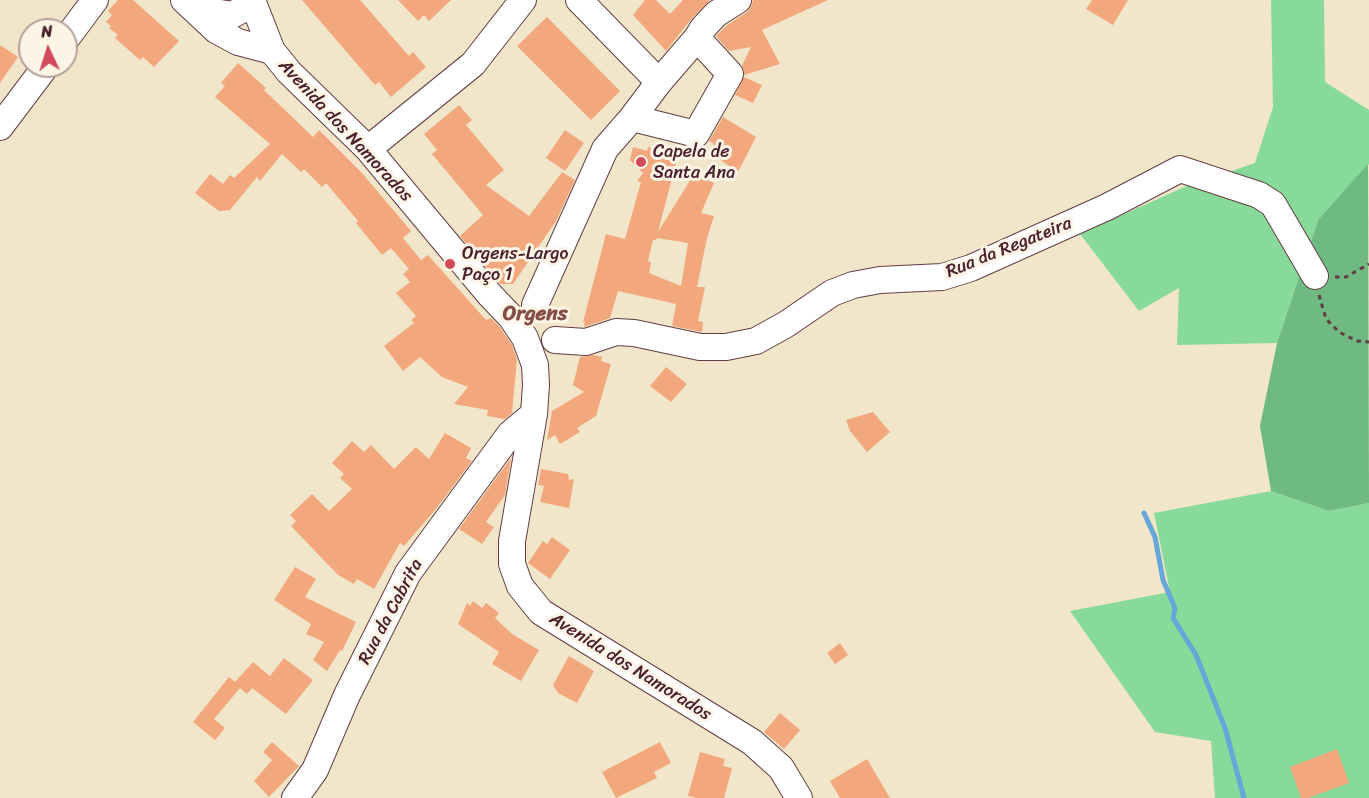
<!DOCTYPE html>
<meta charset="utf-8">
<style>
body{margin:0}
#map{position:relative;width:1369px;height:798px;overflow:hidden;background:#f1e6ca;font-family:Sriracha,sans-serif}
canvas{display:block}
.north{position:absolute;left:18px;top:18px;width:60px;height:60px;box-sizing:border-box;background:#fcf5e5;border:2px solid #b59f9b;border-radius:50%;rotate:356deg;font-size:16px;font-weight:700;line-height:24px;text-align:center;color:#4a1f2b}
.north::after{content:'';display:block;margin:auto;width:21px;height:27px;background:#d1495b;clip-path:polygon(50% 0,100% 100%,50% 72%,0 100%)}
</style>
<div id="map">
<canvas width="1369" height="798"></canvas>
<div class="north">N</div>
</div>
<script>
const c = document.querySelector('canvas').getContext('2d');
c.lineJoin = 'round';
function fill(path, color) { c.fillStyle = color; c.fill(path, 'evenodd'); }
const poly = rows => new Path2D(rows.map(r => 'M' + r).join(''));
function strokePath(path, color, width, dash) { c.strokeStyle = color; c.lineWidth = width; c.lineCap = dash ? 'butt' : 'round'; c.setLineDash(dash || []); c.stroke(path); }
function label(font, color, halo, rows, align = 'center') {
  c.font = font + ' Sriracha,sans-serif'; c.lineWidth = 6; c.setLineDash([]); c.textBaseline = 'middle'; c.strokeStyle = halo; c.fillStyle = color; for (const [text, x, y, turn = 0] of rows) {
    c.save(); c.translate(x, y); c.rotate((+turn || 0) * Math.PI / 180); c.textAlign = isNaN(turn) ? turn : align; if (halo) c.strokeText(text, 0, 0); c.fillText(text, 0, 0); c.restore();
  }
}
const green = poly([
 [1271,0,1324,0,1325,82,1369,110,1369,164,1318,220,1277,343,1177,345,1179,288,1139,311,1080,234,1182,188,1255,163,1273,107],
 [1271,491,1329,511,1369,503,1369,798,1215,798,1211,741,1155,732,1070,611,1170,592,1154,513]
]);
const forest = poly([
 [1368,164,1369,503,1329,511,1271,491,1260,426,1277,343,1318,220]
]);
const stream = poly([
 [1144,513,1155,537,1163,580,1175,608,1173,618,1196,655,1225,728,1244,798]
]);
const building = poly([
 [118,0,133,0,179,41,154,67,143,57,140,60,115,38,118,35,109,28,111,26,106,22,112,15,108,11],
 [302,0,360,0,409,56,413,52,426,67,391,97,379,82,375,85],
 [398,0,451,0,429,21,424,15,418,21],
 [645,0,656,0,670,14,683,0,710,0,692,18,666,51,633,15],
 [753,0,828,0,762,30,780,64,744,75,742,66,751,47,729,51,716,36,726,26,747,12,751,7],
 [1092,0,1128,0,1113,25,1086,9],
 [547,17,620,91,591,120,517,46],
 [0,45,18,57,0,83],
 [238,63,266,88,264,90,313,137,319,130,362,173,411,231,403,238,421,260,428,255,486,320,491,318,499,326,512,345,517,359,512,413,505,419,487,416,488,410,454,404,468,387,442,377,420,357,403,371,384,346,414,323,411,320,416,316,396,293,410,282,403,274,409,269,391,248,382,255,356,223,358,221,326,183,322,187,304,169,301,172,282,154,260,181,257,177,230,210,219,211,195,193,210,174,223,184,230,175,234,178,270,144,215,97,225,86,221,83],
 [744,77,762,85,753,103,735,95],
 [459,105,472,120,466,125,504,170,486,185,529,216,562,172,575,180,556,221,513,284,500,284,460,236,483,215,432,154,437,150,424,134],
 [723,117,756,137,738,172,709,152,714,144,709,141],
 [565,130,584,143,565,171,546,158],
 [633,147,647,151,648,147,678,155,658,232,694,174,714,183,701,213,714,216,707,238,697,287,705,287,698,321,703,322,702,332,672,326,676,304,618,291,610,318,584,327,585,322,583,322,606,234,625,239,641,182,637,181,643,173,630,160],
 [657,238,688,243,681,286,649,273,651,263,648,261,653,240,656,240],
 [594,355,602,357,601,361,611,364,596,416,577,428,580,432,560,444,555,435,547,440,552,411,584,392,573,385,580,357],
 [666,367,687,384,671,402,650,386],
 [873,412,890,432,867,452,850,431,846,420],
 [445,433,471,448,466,458,472,461,435,510,404,546,400,543,374,589,357,579,354,584,338,575,291,526,296,521,290,515,312,494,329,511,352,489,340,478,344,474,332,463,352,441,364,452,371,445,394,469,416,447,429,459],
 [511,458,505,495,486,522,494,527,482,544,459,529],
 [541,469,568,474,569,480,574,479,569,508,540,502,544,486,538,485],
 [552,537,570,550,550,579,528,563,543,541,547,544],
 [295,567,316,579,305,597,356,622,342,651,340,650,327,671,313,660,324,642,306,634,311,624,274,600],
 [473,601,482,608,486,603,499,613,495,618,512,634,539,650,521,681,492,664,499,652,458,624,467,603,470,606],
 [840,643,848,655,835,664,827,653],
 [569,656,594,671,577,703,558,693,553,685],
 [284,658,313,680,286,714,252,688,247,694,240,688,214,719,225,728,215,740,193,722,229,677,235,682,253,662,270,676],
 [780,713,800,730,784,749,764,732],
 [272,742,299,766,269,797,254,781,272,760,263,752],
 [660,742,671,763,654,772,657,778,616,798,602,772],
 [1337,749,1349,783,1308,798,1301,798,1290,767],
 [700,752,725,759,723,766,732,768,724,798,697,798,688,796],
 [867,759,890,798,840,798,830,781]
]);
const path = poly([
 [1335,277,1346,277,1369,264],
 [1319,295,1326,319,1339,332,1357,341,1369,342]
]);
const minor = poly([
 [184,0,216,30,238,42,272,51],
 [252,0,272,51,289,72,368,149,489,294,511,317,525,338,535,365,536,385,534,414,512,541,512,564,520,586,541,612,752,742,781,768,799,798],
 [579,0,659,82],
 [193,4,214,12,232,15,252,4],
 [697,38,730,74,696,134,632,118,659,82,697,38,703,28,716,14,738,0],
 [66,39,95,0],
 [0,127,46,66],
 [368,149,473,64,523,0],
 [535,305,605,149,632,118],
 [555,340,586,342,616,332,634,333,700,347,726,347,756,341,785,325,832,293,853,285,880,280,942,277,971,268,1107,207,1180,169,1259,195,1273,204,1315,276],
 [295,798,315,770,347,695,408,573,510,434,534,414]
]);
const markers = [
 [641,162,6,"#d1495b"],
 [450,264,6,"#d1495b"]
];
const streetNames = [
 ["Avenida dos Namorados",345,131,47],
 ["Rua da Regateira",1009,248,-22],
 ["Rua da Cabrita",391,612,-62],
 ["Avenida dos Namorados",630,667,32]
];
const poiNames = [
 ["Capela de",653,152],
 ["Santa Ana",653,173],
 ["Orgens-Largo",462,254],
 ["Paço 1",462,275]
];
const quarterNames = [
 ["Orgens",535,315]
];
fill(green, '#88da9a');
fill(forest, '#6eba82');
strokePath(stream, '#66a6d9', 5);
fill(building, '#f2a87c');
strokePath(minor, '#633d43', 28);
strokePath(path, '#633d43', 3, [4.5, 4.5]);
strokePath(minor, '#fff', 26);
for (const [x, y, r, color] of markers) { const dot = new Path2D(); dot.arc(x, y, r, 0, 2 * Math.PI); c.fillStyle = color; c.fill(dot); strokePath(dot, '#fcf5e5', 2); }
label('18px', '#4a1f2b', '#fcf5e5', streetNames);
label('18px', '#4a1f2b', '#fcf5e5', poiNames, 'left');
label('bold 21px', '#854f47', '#fcf5e5', quarterNames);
</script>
